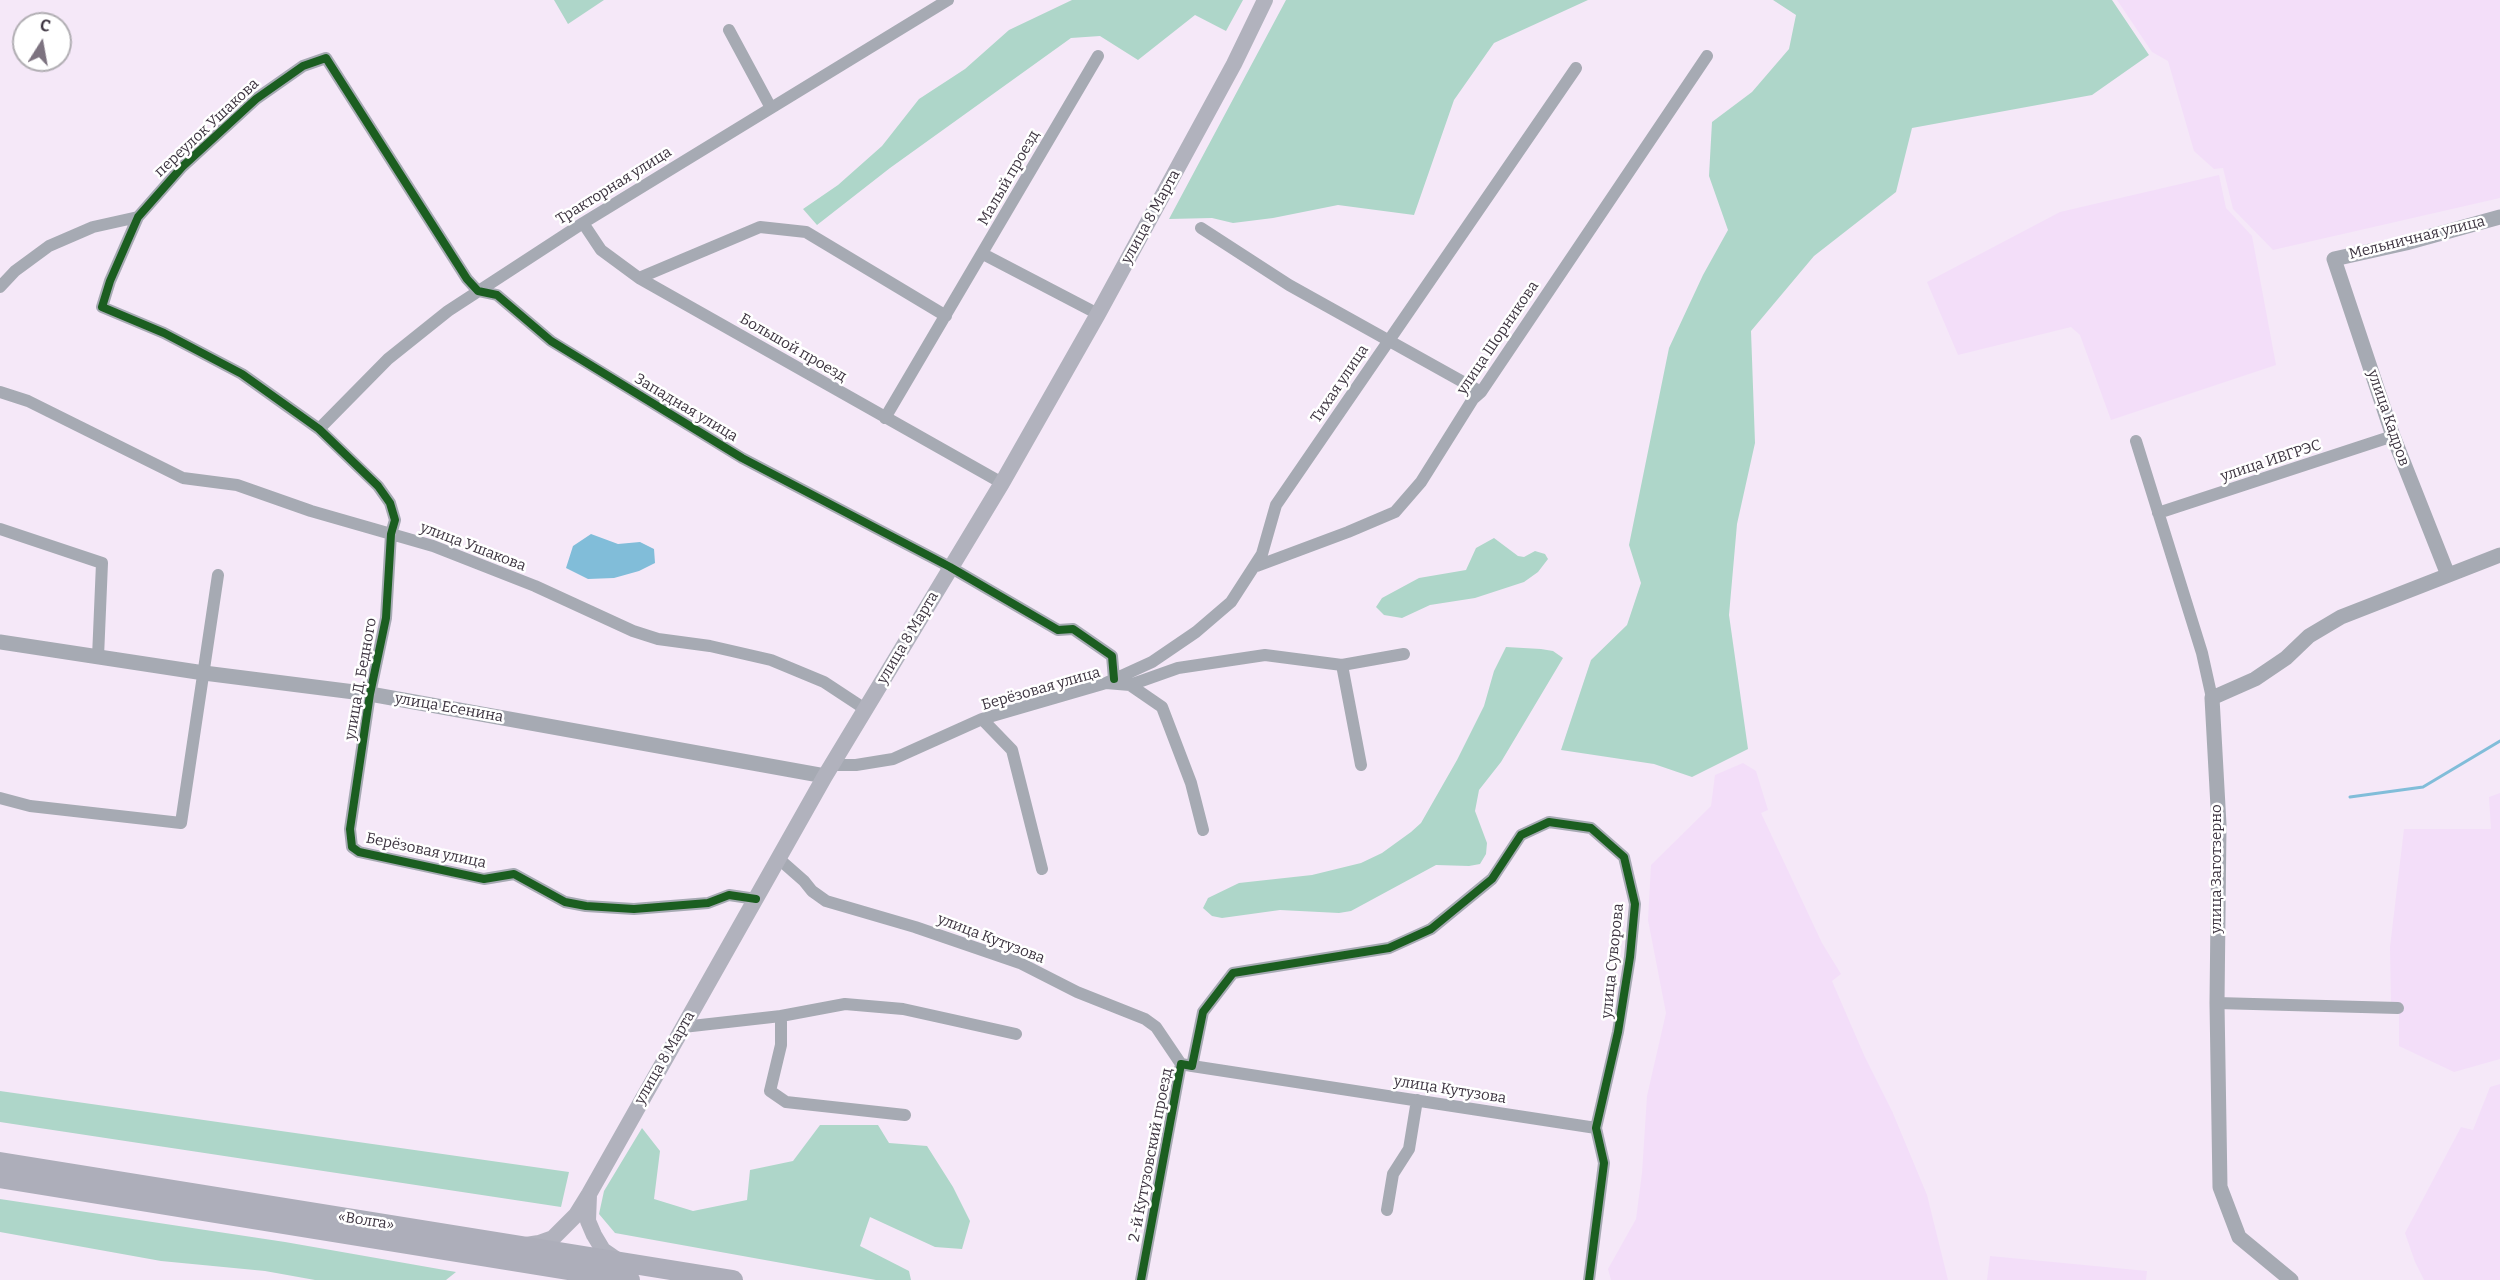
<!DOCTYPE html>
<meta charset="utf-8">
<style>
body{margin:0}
#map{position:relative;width:2500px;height:1280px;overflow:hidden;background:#f5e8f8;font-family:Bitter,serif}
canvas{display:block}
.north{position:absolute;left:12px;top:12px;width:60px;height:60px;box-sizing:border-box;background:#fff;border:2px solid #b1aeb3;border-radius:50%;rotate:11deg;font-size:16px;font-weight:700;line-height:24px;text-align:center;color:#3d3440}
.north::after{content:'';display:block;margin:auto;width:21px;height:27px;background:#7d7380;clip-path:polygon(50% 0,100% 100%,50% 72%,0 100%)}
</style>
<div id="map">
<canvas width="2500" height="1280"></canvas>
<div class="north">С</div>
</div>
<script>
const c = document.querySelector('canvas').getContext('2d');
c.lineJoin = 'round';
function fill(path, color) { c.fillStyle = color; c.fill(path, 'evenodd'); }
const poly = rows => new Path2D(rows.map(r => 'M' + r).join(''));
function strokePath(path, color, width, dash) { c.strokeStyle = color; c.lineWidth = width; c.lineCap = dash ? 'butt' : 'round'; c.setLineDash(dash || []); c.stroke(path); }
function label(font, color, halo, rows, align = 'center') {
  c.font = font + ' Bitter,serif'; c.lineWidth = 5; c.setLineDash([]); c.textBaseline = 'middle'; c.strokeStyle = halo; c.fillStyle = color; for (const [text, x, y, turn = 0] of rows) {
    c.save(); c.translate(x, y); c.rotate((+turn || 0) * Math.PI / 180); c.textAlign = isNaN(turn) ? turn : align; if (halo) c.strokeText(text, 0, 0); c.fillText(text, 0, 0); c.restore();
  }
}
const built = poly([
 [2117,0,2500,0,2500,198,2273,250,2233,209,2223,168,2214,169,2194,151,2168,61,2152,52],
 [2219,175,2226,208,2252,236,2276,365,2111,420,2080,335,2071,327,1958,355,1927,282,2060,212],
 [1743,763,1756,771,1768,810,1761,813,1822,943,1841,974,1832,981,1864,1055,1892,1111,1927,1195,1948,1280,1611,1280,1608,1269,1636,1219,1642,1173,1647,1096,1666,1013,1648,920,1651,865,1711,806,1715,775],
 [2500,793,2500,1059,2454,1072,2399,1046,2399,1004,2391,1003,2390,947,2404,829,2491,829,2489,797],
 [2500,1084,2500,1280,2424,1280,2415,1262,2405,1233,2461,1127,2473,1130,2490,1087],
 [1990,1256,2147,1271,2146,1280,1987,1280]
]);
const forest = poly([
 [554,0,604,0,568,24],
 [1072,0,1243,0,1226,31,1195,15,1138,60,1100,36,1071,38,890,168,817,225,803,209,838,185,882,146,919,99,965,69,1009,30],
 [1286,0,1588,0,1494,43,1454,100,1414,215,1338,205,1273,218,1233,223,1212,218,1169,219],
 [1773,0,2112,0,2149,55,2092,95,1912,128,1896,192,1814,256,1751,331,1755,443,1737,524,1729,615,1748,749,1692,777,1654,764,1561,750,1591,660,1627,625,1641,583,1629,545,1669,348,1703,275,1728,230,1709,176,1712,122,1752,92,1789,49,1796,15],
 [1494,538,1518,556,1524,557,1535,551,1545,554,1548,559,1538,572,1524,582,1475,598,1430,605,1402,618,1384,615,1376,607,1382,598,1419,578,1466,570,1476,548],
 [1506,647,1541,649,1553,651,1563,658,1501,762,1479,790,1475,811,1487,843,1486,854,1480,864,1469,866,1436,865,1351,911,1339,913,1280,910,1222,918,1212,916,1203,908,1208,898,1239,883,1312,875,1361,863,1382,853,1411,832,1421,823,1457,760,1484,706,1494,671],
 [0,1091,569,1172,561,1207,0,1122],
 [820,1125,878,1125,889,1143,927,1146,953,1187,970,1221,962,1249,935,1247,870,1217,860,1246,909,1271,911,1280,876,1280,615,1233,599,1214,604,1191,642,1128,660,1151,654,1199,693,1211,747,1200,750,1170,793,1161],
 [0,1199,285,1242,456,1272,446,1280,315,1280,265,1271,161,1261,0,1232]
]);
const water = poly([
 [591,534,618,544,640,542,654,549,655,563,639,571,614,578,588,579,566,568,573,546]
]);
const stream = poly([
 [2350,797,2423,787,2500,741]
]);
const minor = poly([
 [729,30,771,108],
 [583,223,601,250,639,278,1002,483],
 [1201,228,1289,285,1481,392],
 [983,254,1098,314],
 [639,278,760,227,806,232,946,316],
 [0,287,15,271,49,246,93,227,138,217],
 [0,392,28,401,183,478,237,485,311,511,433,546,535,586,633,631,658,639,710,646,771,660,824,682,865,709],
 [885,418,1098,56],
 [319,429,388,359,448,311,583,223,948,0],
 [2136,441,2202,653,2212,698],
 [2158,513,2393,436],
 [0,529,102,563,98,657],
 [1257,566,1348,532,1395,512,1421,482,1473,399,1481,392,1707,56],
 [1342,665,1361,765],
 [1106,683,1152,662,1196,632,1231,602,1262,554,1276,505,1576,68],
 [1130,685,1162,707,1191,783,1203,830],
 [982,719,1012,750,1042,869],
 [832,765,856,765,893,759,982,719,1106,683,1130,685,1178,668,1265,655,1342,665,1404,654],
 [0,798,30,806,181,823,218,575],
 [779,859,804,881,812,891,826,901,915,927,1020,963,1077,992,1145,1019,1156,1027,1181,1064],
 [756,899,729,895,708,903,634,909,586,906,565,902,514,874,484,879,359,852,352,847,350,829,370,694,386,618,391,534,395,520,390,503,378,486,319,429,242,374,164,333,102,307,110,281,138,217,182,167,256,99,303,66,326,58,467,279,478,291,497,295,551,341,742,458,950,567,1058,630,1073,629,1112,656,1114,679],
 [2217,1003,2398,1008],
 [781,1016,845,1004,903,1009,1016,1034],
 [683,1027,781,1016,781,1045,770,1091,786,1102,905,1115],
 [1192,1066,1596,1128],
 [1387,1210,1393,1174,1409,1149,1417,1100],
 [1141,1280,1181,1064,1192,1066,1203,1012,1233,973,1389,948,1431,929,1492,879,1521,835,1549,822,1591,828,1624,857,1635,904,1630,957,1618,1032,1596,1128,1604,1163,1589,1280]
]);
const tertiary = poly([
 [2448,575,2393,436,2334,259,2406,243,2500,217],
 [0,642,204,673,370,694,825,776],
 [2291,1280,2239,1237,2220,1187,2217,1003,2219,825,2212,698,2255,679,2286,658,2309,636,2341,617,2500,555]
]);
const secondary = poly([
 [589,1195,588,1221,594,1235,603,1250,619,1261],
 [526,1245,539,1243,553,1238,576,1215,589,1194,825,776,1002,483,1098,314,1234,64,1265,0]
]);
const trunk = poly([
 [0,1162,733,1280],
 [0,1178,630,1280]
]);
const cycleway = poly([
 [756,899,729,895,708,903,634,909,586,906,565,902,514,874,484,879,359,852,352,847,350,829,370,694,386,618,391,534,395,520,390,503,378,486,319,429,242,374,164,333,102,307,110,281,138,217,182,167,256,99,303,66,326,58,467,279,478,291,497,295,551,341,742,458,950,567,1058,630,1073,629,1112,656,1114,679],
 [1141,1280,1181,1064,1192,1066,1203,1012,1233,973,1389,948,1431,929,1492,879,1521,835,1549,822,1591,828,1624,857,1635,904,1630,957,1618,1032,1596,1128,1604,1163,1589,1280]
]);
const streetNames = [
 ["переулок Ушакова",207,128,-43],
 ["Малый проезд",1009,178,-60],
 ["Тракторная улица",614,186,-32],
 ["улица 8 Марта",1151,217,-61],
 ["Мельничная улица",2417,238,-14],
 ["улица Шорникова",1498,338,-56],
 ["Большой проезд",793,348,30],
 ["Тихая улица",1340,384,-56],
 ["Западная улица",686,408,31],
 ["улица Кадров",2388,418,71],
 ["улица ИВГРЭС",2271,461,-18],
 ["улица Ушакова",473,547,21],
 ["улица 8 Марта",908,638,-59],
 ["улица Д. Бедного",361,679,-80],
 ["Берёзовая улица",1041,689,-16],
 ["улица Есенина",449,708,10],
 ["Берёзовая улица",426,851,12],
 ["улица Заготзерно",2217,869,-90],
 ["улица Кутузова",991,939,21],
 ["улица Суворова",1613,961,-84],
 ["улица 8 Марта",665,1058,-60],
 ["улица Кутузова",1450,1090,9],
 ["2-й Кутузовский проезд",1151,1155,-79],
 ["«Волга»",366,1221,9]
];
fill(built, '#f3def9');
fill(forest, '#aed6c9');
fill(water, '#81bdd9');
strokePath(stream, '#81bdd9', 3);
strokePath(minor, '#a6aab3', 12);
strokePath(tertiary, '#a6aab3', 15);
strokePath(secondary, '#b1b2bd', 16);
strokePath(trunk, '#adaeba', 20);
strokePath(cycleway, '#1b5e20', 8);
label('15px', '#3d3440', '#fff', streetNames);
</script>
